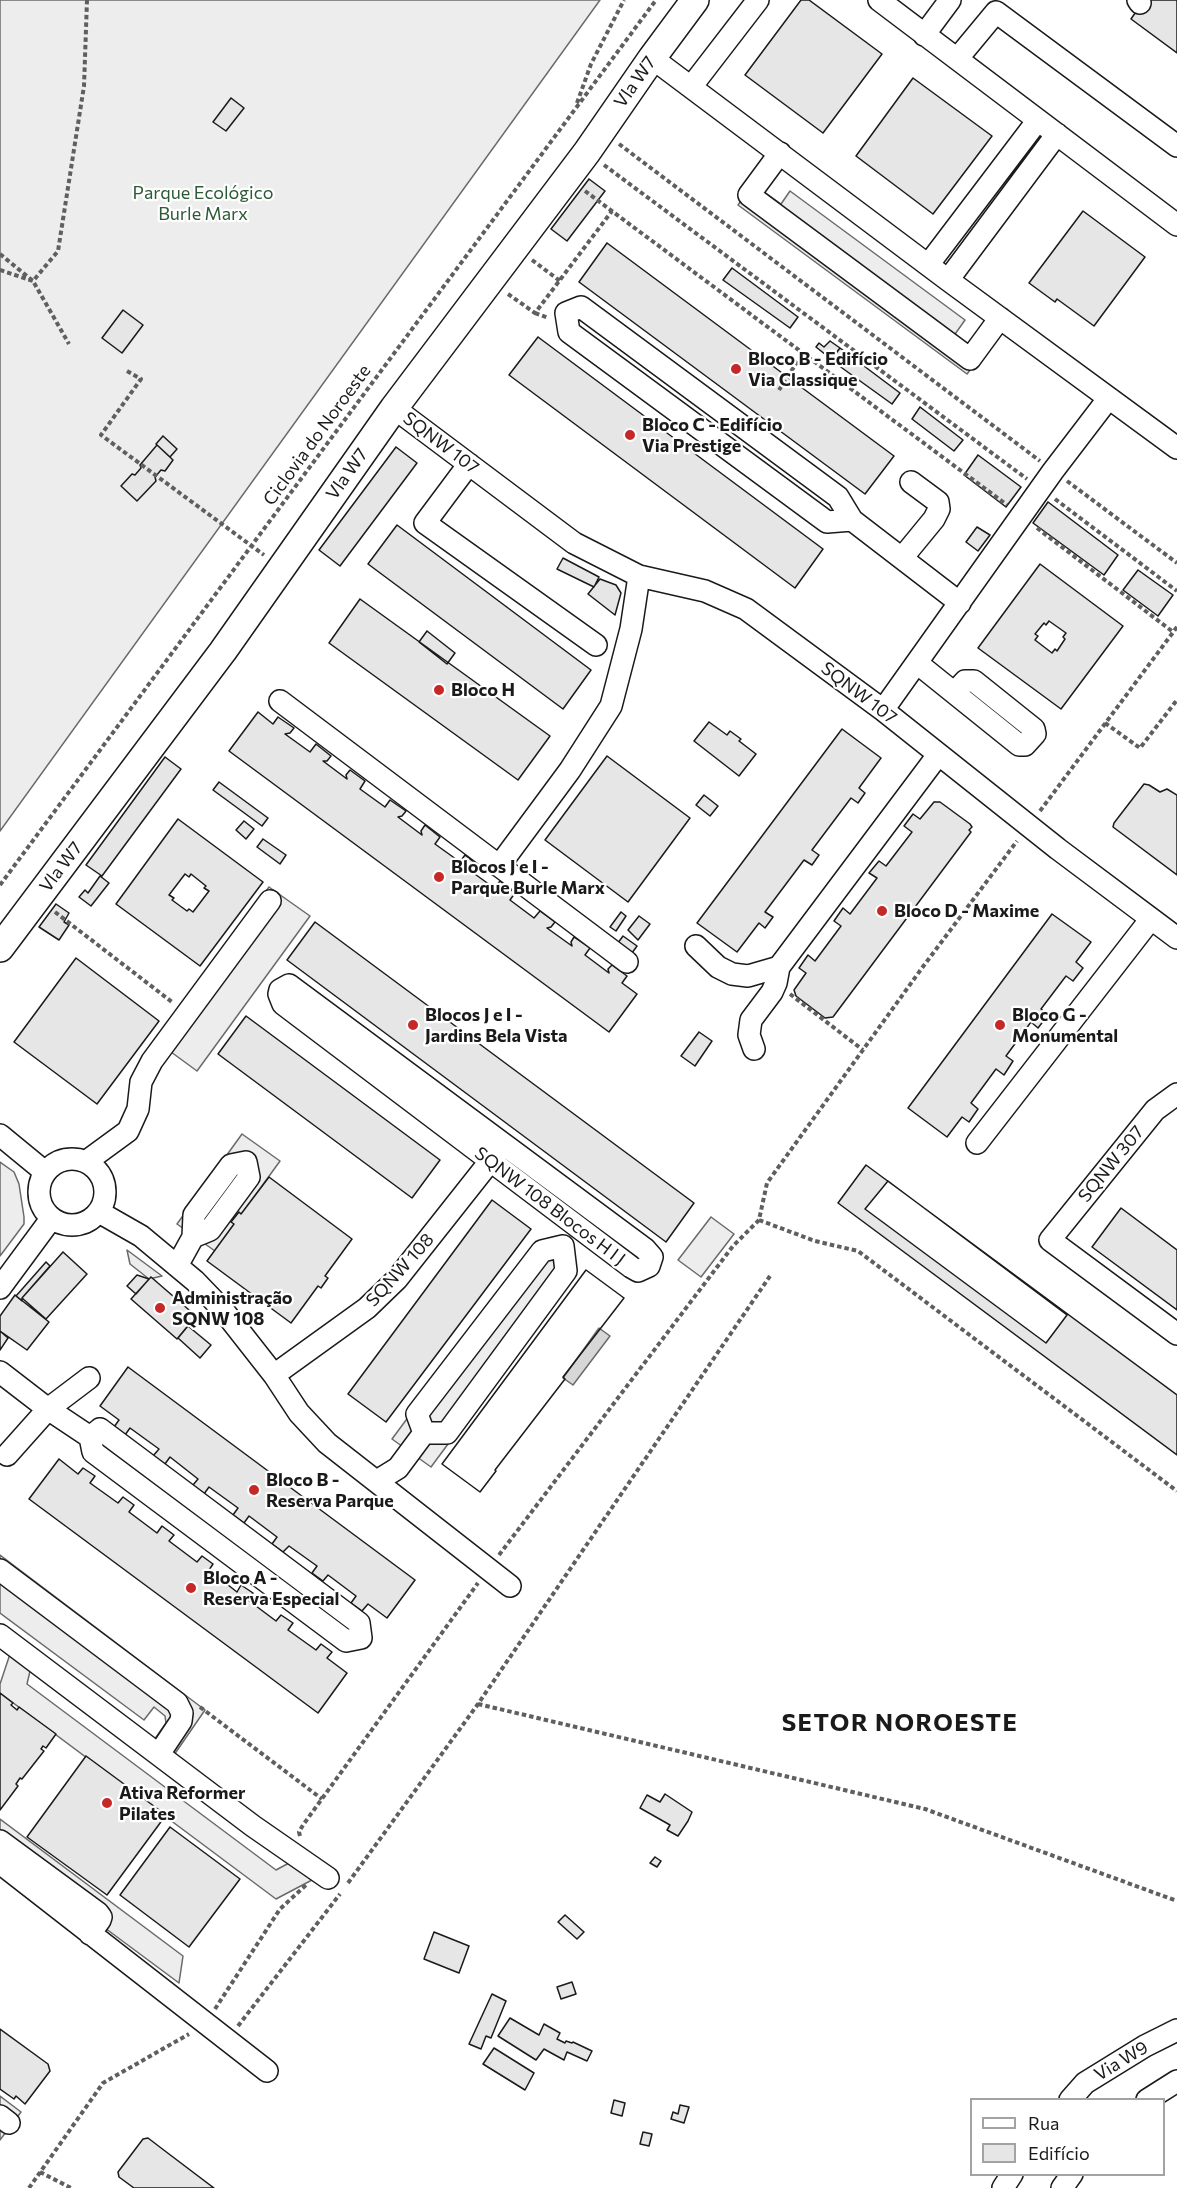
<!DOCTYPE html>
<meta charset="utf-8">
<style>
body{margin:0}
#map{position:relative;width:1177px;height:2188px;overflow:hidden;background:#fff;font-family:Commissioner,sans-serif}
canvas{display:block}
.legend{position:absolute;left:970px;top:2098px;width:195px;height:78px;box-sizing:border-box;background:#fff;border:2px solid #a3a3a3;margin:0;padding:8px 10px;list-style:none;font-size:18px;color:#1a1a1a}
.legend li{display:flex;align-items:center;gap:12px;height:30px}
.legend b{width:30px;border:2px solid #a3a3a3}
</style>
<div id="map">
<canvas width="1177" height="2188"></canvas>
<ul class="legend">
<li><b style="height:8px;background:#fff"></b>Rua</li>
<li><b style="height:16px;background:#e6e6e6"></b>Edifício</li>
</ul>
</div>
<script>
const c = document.querySelector('canvas').getContext('2d');
c.lineJoin = 'round';
function fill(path, color) { c.fillStyle = color; c.fill(path, 'evenodd'); }
const poly = rows => new Path2D(rows.map(r => 'M' + r).join(''));
function strokePath(path, color, width, dash) { c.strokeStyle = color; c.lineWidth = width; c.lineCap = dash ? 'butt' : 'round'; c.setLineDash(dash || []); c.stroke(path); }
function label(font, color, halo, rows, align = 'center') {
  c.font = font + ' Commissioner,sans-serif'; c.lineWidth = 4.5; c.setLineDash([]); c.textBaseline = 'middle'; c.strokeStyle = halo; c.fillStyle = color; for (const [text, x, y, turn = 0] of rows) {
    c.save(); c.translate(x, y); c.rotate((+turn || 0) * Math.PI / 180); c.textAlign = isNaN(turn) ? turn : align; if (halo) c.strokeText(text, 0, 0); c.fillText(text, 0, 0); c.restore();
  }
}
const built = poly([
 [0,0,600,0,0,831,0,0],
 [753,184,781,204,790,191,965,320,953,337,980,357,967,374,738,205,753,184],
 [269,887,310,916,197,1071,156,1041,269,887],
 [242,1134,280,1161,215,1251,177,1224,242,1134],
 [0,1162,14,1172,19,1184,24,1217,24,1224,0,1256,0,1162],
 [711,1217,734,1234,701,1277,678,1260,711,1217],
 [539,1241,577,1270,431,1467,392,1439,539,1241],
 [127,1250,162,1276,149,1279,130,1264,127,1250],
 [0,1555,205,1710,165,1768,145,1753,166,1723,165,1716,154,1707,144,1720,0,1613,0,1555],
 [11,1651,31,1667,27,1684,276,1870,289,1863,312,1880,276,1899,0,1693,0,1684,11,1651],
 [0,1819,183,1956,179,1983,0,1850,0,1819],
 [0,2096,21,2112,0,2140,0,2096]
]);
const water = poly([
 [599,1328,610,1336,573,1385,563,1378,599,1328]
]);
const building = poly([
 [801,0,809,0,882,54,823,133,745,75,801,0],
 [1144,0,1177,0,1177,53,1131,19,1144,0],
 [913,78,992,136,933,214,856,156,913,78],
 [231,98,244,108,226,131,213,122,231,98],
 [589,179,605,191,567,241,551,229,589,179],
 [1083,211,1145,257,1094,326,1057,299,1055,302,1029,283,1083,211],
 [607,243,894,456,865,494,579,282,607,243],
 [732,268,798,317,790,328,723,280,732,268],
 [123,310,143,325,122,353,102,338,123,310],
 [538,337,823,549,795,588,509,375,538,337],
 [830,341,840,348,831,359,816,347,819,343,824,347,830,341],
 [840,348,900,393,892,404,831,360,840,348],
 [920,407,963,440,954,451,912,419,920,407],
 [163,436,177,449,170,457,156,444,163,436],
 [157,445,173,460,165,471,161,470,155,477,156,481,137,501,121,486,132,474,135,475,141,468,140,465,157,445],
 [396,447,417,463,340,566,319,550,396,447],
 [978,455,1021,487,1006,507,964,475,978,455],
 [1048,502,1118,555,1104,575,1033,523,1048,502],
 [397,525,591,670,563,709,368,564,397,525],
 [977,527,990,535,978,551,966,542,977,527],
 [563,558,599,577,594,587,557,569,563,558],
 [1040,564,1123,626,1061,709,978,648,1040,564],
 [1049,621,1066,633,1063,637,1065,639,1057,651,1055,649,1052,653,1035,640,1038,636,1035,634,1044,623,1046,625,1049,621],
 [1138,570,1173,595,1158,616,1123,590,1138,570],
 [600,579,616,585,621,593,615,615,588,594,600,579],
 [360,599,550,736,518,780,329,643,360,599],
 [427,631,455,653,447,664,419,642,427,631],
 [258,712,273,724,278,717,294,728,290,733,285,734,310,752,316,744,331,756,327,761,323,761,347,779,346,775,350,770,365,781,360,789,385,807,390,800,406,811,402,816,398,817,422,835,421,831,425,825,440,837,435,844,460,862,465,855,480,867,476,872,472,872,497,890,496,886,500,881,515,893,510,900,534,918,540,911,555,922,551,927,547,928,572,946,571,942,574,937,590,948,585,955,609,973,608,969,612,965,627,976,622,983,637,994,609,1032,229,751,258,712],
 [709,722,727,735,730,731,741,739,739,741,756,754,739,776,694,741,709,722],
 [842,729,881,758,859,788,865,793,858,803,851,798,812,850,819,855,812,865,804,860,765,912,773,917,765,928,759,923,737,952,697,923,842,729],
 [607,756,690,818,628,902,545,840,607,756],
 [165,757,181,769,102,876,86,865,165,757],
 [219,782,268,818,262,826,213,790,219,782],
 [1144,784,1149,785,1160,792,1167,789,1177,795,1177,875,1113,827,1114,823,1144,784],
 [704,795,718,806,710,816,696,805,704,795],
 [934,802,940,802,970,824,972,827,969,830,971,832,833,1017,825,1018,796,996,794,990,806,973,799,968,808,955,815,961,841,926,834,921,843,908,850,914,877,878,869,873,879,861,886,866,912,832,904,826,913,814,920,819,934,802],
 [178,819,263,882,200,966,116,904,178,819],
 [185,874,189,877,191,874,206,886,204,888,209,891,193,912,189,909,187,911,172,900,174,898,169,895,185,874],
 [244,821,254,829,246,839,236,830,244,821],
 [263,839,286,855,280,864,257,847,263,839],
 [100,876,109,883,91,906,79,897,85,890,88,893,100,876],
 [56,904,69,913,64,922,69,925,59,940,39,927,56,904],
 [621,912,626,916,616,931,610,927,621,912],
 [1052,914,1091,942,1076,962,1083,968,1073,981,1066,976,1041,1009,1048,1015,1038,1028,1031,1022,1006,1056,1013,1061,1004,1075,996,1069,971,1103,978,1109,969,1122,962,1117,947,1137,908,1108,1052,914],
 [639,916,650,924,638,940,628,930,639,916],
 [315,922,694,1203,666,1242,287,960,315,922],
 [623,936,637,946,629,957,615,947,623,936],
 [76,958,159,1021,97,1104,14,1042,76,958],
 [246,1016,440,1160,412,1198,218,1054,246,1016],
 [699,1032,712,1041,695,1066,681,1056,699,1032],
 [866,1165,1177,1395,1177,1455,838,1203,866,1165],
 [269,1177,352,1239,325,1276,328,1278,321,1288,318,1286,291,1323,207,1261,234,1224,231,1222,239,1212,241,1214,269,1177],
 [888,1181,1067,1315,1046,1343,865,1209,888,1181],
 [492,1200,531,1229,386,1422,348,1394,492,1200],
 [1121,1208,1177,1250,1177,1310,1092,1247,1121,1208],
 [63,1252,87,1274,46,1319,22,1298,63,1252],
 [46,1262,50,1266,22,1298,22,1301,16,1296,46,1262],
 [586,1270,624,1298,563,1377,565,1379,495,1470,496,1471,480,1492,442,1464,586,1270],
 [586,1270,624,1298,563,1377,565,1379,495,1470,496,1471,480,1492,442,1464,586,1270],
 [137,1275,149,1279,136,1294,127,1286,137,1275],
 [151,1277,196,1316,177,1339,131,1299,151,1277],
 [15,1295,49,1322,27,1350,0,1331,0,1316,15,1295],
 [188,1326,211,1345,200,1358,178,1338,188,1326],
 [0,1331,8,1338,0,1350,0,1331],
 [128,1367,415,1580,387,1618,368,1604,362,1611,351,1603,356,1596,328,1575,323,1581,312,1573,317,1566,289,1546,283,1552,272,1544,277,1537,249,1516,244,1523,233,1515,238,1508,209,1487,204,1494,193,1485,198,1479,170,1457,165,1464,153,1456,159,1449,130,1428,125,1435,114,1427,119,1420,100,1406,128,1367],
 [59,1459,78,1474,83,1468,95,1476,90,1483,118,1503,123,1497,134,1505,129,1512,157,1533,162,1526,174,1535,169,1541,197,1562,202,1556,213,1564,209,1570,237,1592,241,1585,253,1593,248,1600,276,1621,281,1615,293,1623,288,1630,316,1650,321,1644,332,1652,327,1658,347,1673,318,1713,29,1499,59,1459],
 [0,1693,13,1703,11,1705,17,1710,19,1707,56,1734,46,1748,43,1746,41,1749,44,1751,22,1779,20,1778,16,1784,18,1786,0,1810,0,1693],
 [86,1756,166,1815,107,1895,27,1837,86,1756],
 [665,1794,692,1812,688,1821,678,1836,667,1830,670,1825,640,1808,647,1795,660,1802,665,1794],
 [170,1827,240,1879,189,1947,120,1895,170,1827],
 [655,1857,661,1861,657,1867,650,1863,655,1857],
 [565,1915,584,1932,577,1939,558,1922,565,1915],
 [434,1932,469,1946,459,1973,424,1959,434,1932],
 [572,1982,576,1994,561,1999,557,1987,572,1982],
 [492,1994,506,2001,491,2038,486,2036,481,2049,469,2044,492,1994],
 [510,2018,539,2035,544,2024,560,2033,557,2039,565,2043,566,2041,572,2043,573,2042,592,2051,587,2061,567,2052,564,2060,544,2049,536,2060,498,2036,510,2018],
 [0,2029,48,2064,50,2071,25,2104,16,2096,14,2099,0,2089,0,2029],
 [494,2048,534,2073,525,2090,483,2064,494,2048],
 [614,2100,625,2103,622,2116,611,2113,614,2100],
 [680,2105,689,2107,684,2123,671,2119,673,2112,678,2114,680,2105],
 [643,2132,652,2134,649,2146,640,2144,643,2132],
 [148,2138,169,2154,214,2188,134,2188,119,2177,118,2172,143,2139,148,2138]
]);
const path = poly([
 [577,103,591,64,624,0],
 [619,144,1040,461],
 [604,165,1027,479],
 [585,191,1007,505],
 [0,254,33,281,69,344],
 [532,260,560,281],
 [0,270,33,281,58,251,84,86,87,0],
 [508,294,535,313,612,211],
 [535,313,549,318],
 [127,371,141,379,101,435,264,555],
 [779,390,803,353],
 [1067,481,1177,563],
 [1055,499,1177,591],
 [1037,528,1173,632],
 [1105,723,1140,748,1177,700],
 [1040,811,1177,627],
 [0,885,656,0],
 [55,912,172,1002],
 [790,994,863,1050],
 [759,1220,815,1241,858,1251,1177,1491],
 [499,1555,733,1246,759,1220,767,1183,922,968,1017,841],
 [478,1704,925,1809,1177,1901],
 [200,1707,322,1799],
 [300,1836,299,1832,303,1825,478,1583],
 [348,1883,478,1704,770,1276],
 [215,2009,280,1909,306,1885],
 [238,2026,340,1894],
 [40,2172,71,2188],
 [29,2188,103,2083,189,2034]
]);
const minor = poly([
 [879,0,1177,225],
 [1138,0,1140,3],
 [924,35,950,0],
 [652,58,948,280,1177,448],
 [957,59,996,12,1177,146],
 [691,87,758,0],
 [780,153,749,195,970,359,1000,318],
 [928,265,1038,120],
 [948,280,1057,134],
 [394,408,574,543,639,576,705,591,746,609,883,710,1058,849,1177,938],
 [469,464,425,523,596,645],
 [852,520,827,522,569,332,566,313,581,307,838,497,852,520,960,603],
 [902,558,934,519,939,509,938,502,911,482],
 [917,663,1019,745,1025,745,1035,734,1034,729,974,681,965,681,955,692],
 [280,701,627,962],
 [883,710,1053,471,1108,399],
 [499,866,570,770,611,706,631,629,639,576],
 [696,946,718,967,732,974,748,976,779,967],
 [289,985,645,1249,652,1257,649,1266,638,1271,631,1267,283,1004,279,994,280,990,289,985],
 [754,1049,749,1035,751,1020,772,992,776,983,779,967,938,755],
 [1177,1094,1155,1110,1050,1240,1177,1334],
 [0,1135,45,1172],
 [977,1143,1150,920],
 '39 1192a33 33 0 1 1 66 0a33 33 0 1 1-66 0Z',
 [87,1161,128,1131,138,1109,141,1082,152,1061,270,901],
 [99,1212,141,1236,195,1281,223,1310,274,1375,299,1413,327,1443,510,1586],
 [563,1246,566,1271,447,1433,424,1433,417,1414,542,1251,563,1246],
 [177,1266,193,1237,194,1215,231,1165,246,1162,249,1177,210,1230,193,1237],
 [0,1288,51,1219],
 [0,1372,48,1409,90,1437],
 [274,1375,367,1308,397,1279,499,1150],
 [100,1429,359,1623,361,1638,346,1641,93,1452,90,1437,100,1429],
 [7,1455,48,1409,89,1378],
 [377,1481,398,1468,424,1433],
 [0,1570,177,1703,182,1713,181,1721,159,1754],
 [0,1635,253,1826,328,1878],
 [0,1841,98,1913,101,1917,100,1920,90,1934],
 [0,1863,267,2071],
 [1070,2100,1085,2083,1145,2046,1177,2030],
 [1147,2100,1177,2081],
 [0,2116,9,2123],
 [1003,2188,1012,2174],
 [1062,2188,1072,2174]
]);
const major = poly([
 [0,948,223,651,394,408,587,152,652,58,695,0]
]);
const markers = [
 [736,369,6,"#c62828"],
 [630,435,6,"#c62828"],
 [439,690,6,"#c62828"],
 [439,877,6,"#c62828"],
 [882,911,6,"#c62828"],
 [413,1025,6,"#c62828"],
 [1000,1025,6,"#c62828"],
 [160,1308,6,"#c62828"],
 [254,1490,6,"#c62828"],
 [191,1588,6,"#c62828"],
 [107,1803,6,"#c62828"]
];
const streetNames = [
 ["Vla W7",635,82,-55],
 ["Ciclovia do Noroeste",317,435,-54],
 ["SQNW 107",441,443,37],
 ["Vla W7",347,474,-55],
 ["SQNW 107",859,693,37],
 ["Vla W7",61,867,-53],
 ["SQNW 307",1111,1164,-51],
 ["SQNW 108 Blocos H I J",550,1206,37],
 ["SQNW 108",400,1270,-48],
 ["Via W9",1121,2061,-31]
];
const parkNames = [
 ["Parque Ecológico",203,193],
 ["Burle Marx",203,214]
];
const poiNames = [
 ["Bloco B - Edifício",748,359],
 ["Via Classique",748,380],
 ["Bloco C - Edifício",642,425],
 ["Via Prestige",642,446],
 ["Bloco H",451,690],
 ["Blocos J e I -",451,867],
 ["Parque Burle Marx",451,888],
 ["Bloco D - Maxime",894,911],
 ["Blocos J e I -",425,1015],
 ["Jardins Bela Vista",425,1036],
 ["Bloco G -",1012,1015],
 ["Monumental",1012,1036],
 ["Administração",172,1298],
 ["SQNW 108",172,1319],
 ["Bloco B -",266,1480],
 ["Reserva Parque",266,1501],
 ["Bloco A -",203,1578],
 ["Reserva Especial",203,1599],
 ["Ativa Reformer",119,1793],
 ["Pilates",119,1814]
];
const districtNames = [
 ["SETOR NOROESTE",900,1723]
];
fill(built, '#ededed');
strokePath(built, '#6a6a6a', 1.5);
fill(water, '#d7d7d7');
strokePath(water, '#6a6a6a', 1.5);
fill(building, '#e6e6e6');
strokePath(building, '#1a1a1a', 1.5);
strokePath(minor, '#1a1a1a', 24);
strokePath(major, '#1a1a1a', 30);
strokePath(path, '#5f5f5f', 4, [4.5, 3]);
strokePath(minor, '#fff', 21);
strokePath(major, '#fff', 27);
for (const [x, y, r, color] of markers) { const dot = new Path2D(); dot.arc(x, y, r, 0, 2 * Math.PI); c.fillStyle = color; c.fill(dot); strokePath(dot, '#fff', 2); }
label('18px', '#1a1a1a', '#fff', streetNames);
label('18px', '#2b5a34', '#fff', parkNames);
label('bold 18px', '#1a1a1a', '#fff', poiNames, 'left');
c.letterSpacing = '1.5px';
label('bold 24px', '#1a1a1a', '#fff', districtNames);
c.letterSpacing = '0px';
</script>
